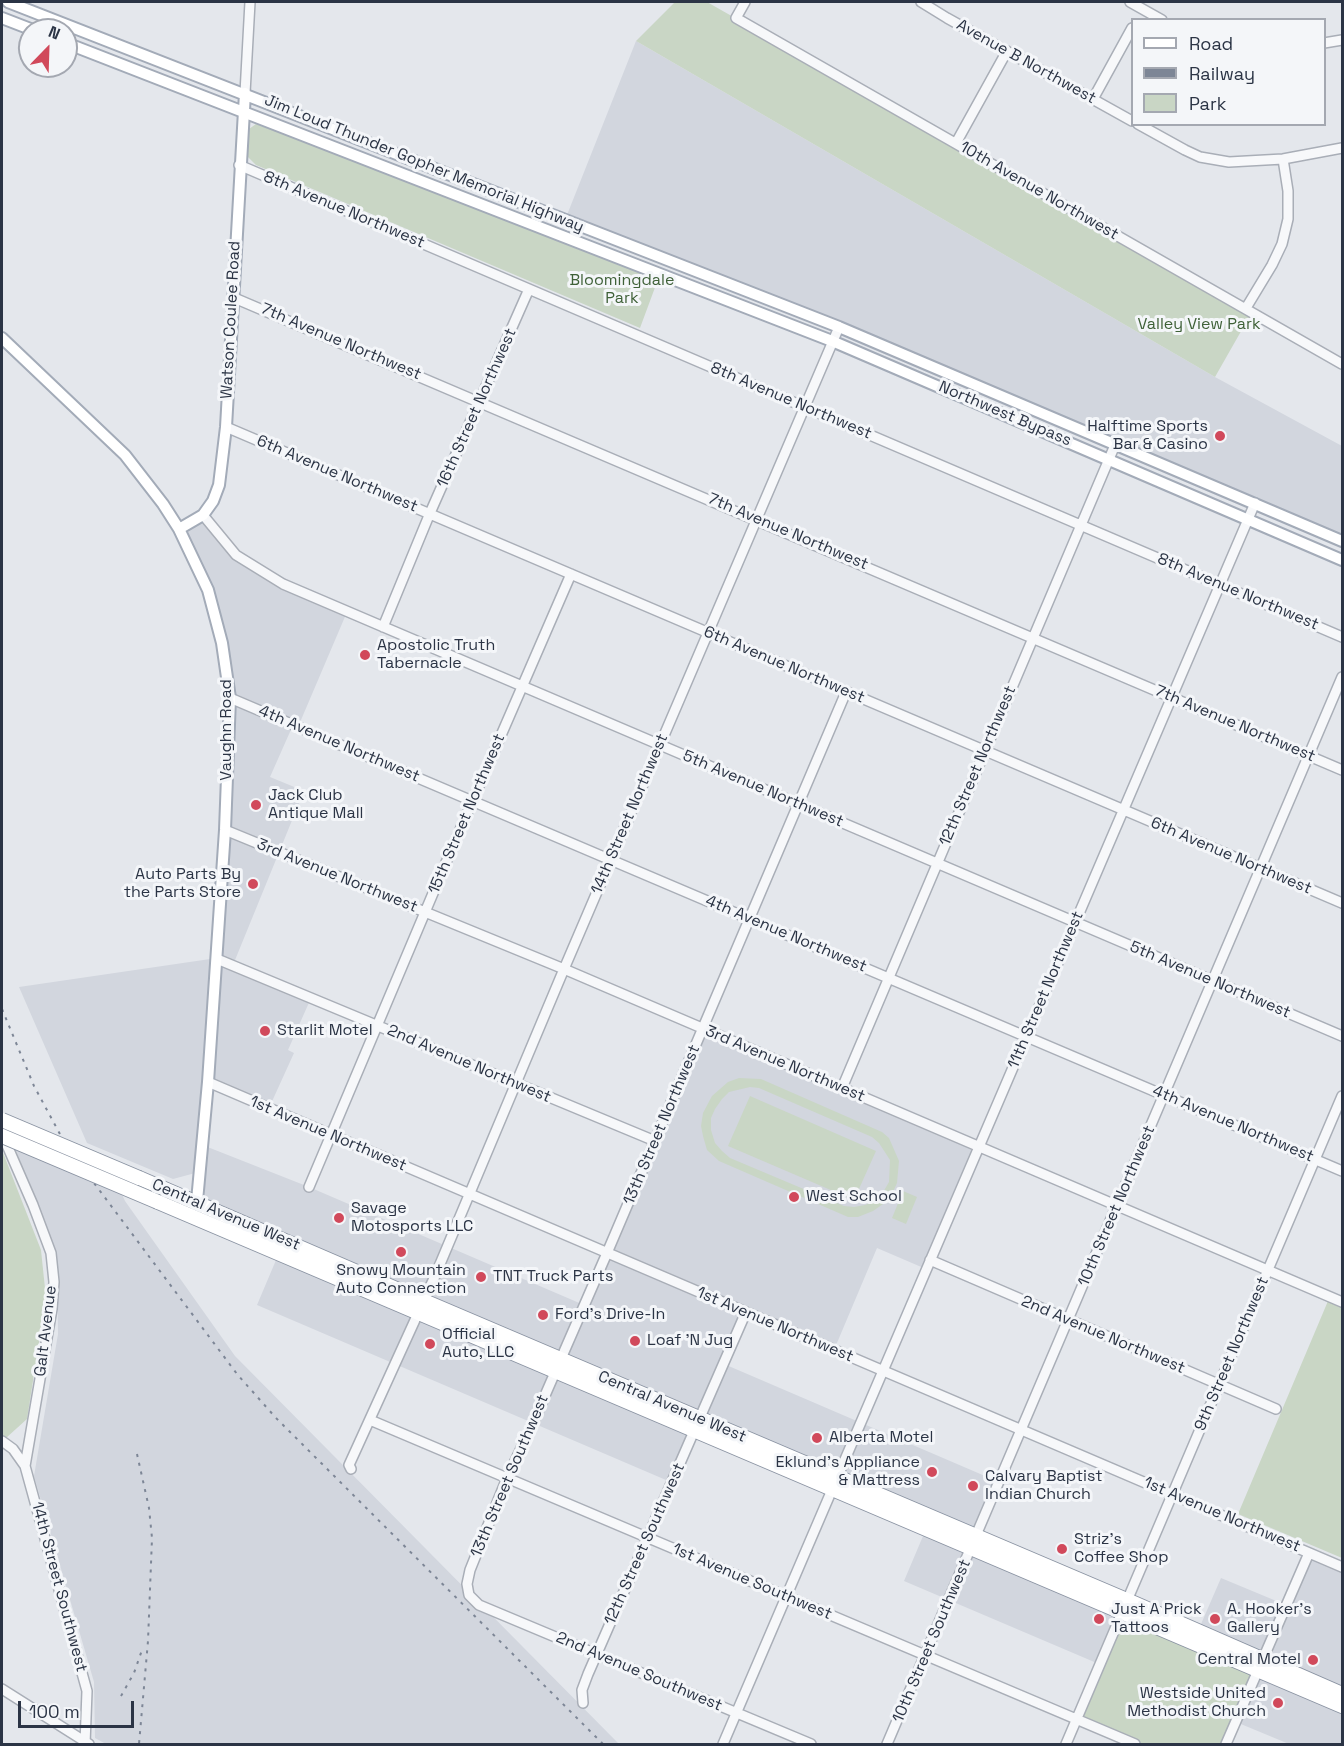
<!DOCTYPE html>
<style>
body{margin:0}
#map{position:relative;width:1344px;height:1746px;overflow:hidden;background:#e4e7ec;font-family:"Space Grotesk",sans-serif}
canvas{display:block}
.frame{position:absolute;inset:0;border:3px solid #2b3445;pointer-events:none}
.legend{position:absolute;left:1131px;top:18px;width:195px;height:108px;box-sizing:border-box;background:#f4f6f9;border:2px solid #a4a8b1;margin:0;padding:8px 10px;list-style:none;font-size:18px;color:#2b3445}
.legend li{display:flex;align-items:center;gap:12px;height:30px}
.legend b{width:30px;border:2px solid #a4a8b1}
.north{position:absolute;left:18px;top:18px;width:60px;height:60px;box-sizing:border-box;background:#f4f6f9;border:2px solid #a4a8b1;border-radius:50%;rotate:23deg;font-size:16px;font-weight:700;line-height:24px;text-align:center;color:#2b3445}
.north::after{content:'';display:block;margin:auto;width:21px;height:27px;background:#d1495b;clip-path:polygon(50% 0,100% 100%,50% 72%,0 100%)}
.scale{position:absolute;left:18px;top:1701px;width:116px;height:27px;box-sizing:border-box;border:3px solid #2b3445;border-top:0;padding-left:8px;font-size:18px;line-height:21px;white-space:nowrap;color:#2b3445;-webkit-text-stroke:4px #f4f6f9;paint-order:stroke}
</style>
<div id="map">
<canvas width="1344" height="1746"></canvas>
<div class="frame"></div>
<ul class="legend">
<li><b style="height:8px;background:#fff"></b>Road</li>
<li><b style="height:8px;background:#7d8696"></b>Railway</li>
<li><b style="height:16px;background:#c9d6c5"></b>Park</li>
</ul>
<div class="north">N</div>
<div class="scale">100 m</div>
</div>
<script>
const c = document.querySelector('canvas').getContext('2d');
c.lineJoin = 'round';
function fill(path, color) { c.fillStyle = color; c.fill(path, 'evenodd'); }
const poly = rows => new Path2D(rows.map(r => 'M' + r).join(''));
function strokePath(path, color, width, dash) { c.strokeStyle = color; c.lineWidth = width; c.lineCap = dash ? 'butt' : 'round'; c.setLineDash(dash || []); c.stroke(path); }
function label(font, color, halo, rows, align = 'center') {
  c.font = font + ' "Space Grotesk",sans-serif'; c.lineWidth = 6; c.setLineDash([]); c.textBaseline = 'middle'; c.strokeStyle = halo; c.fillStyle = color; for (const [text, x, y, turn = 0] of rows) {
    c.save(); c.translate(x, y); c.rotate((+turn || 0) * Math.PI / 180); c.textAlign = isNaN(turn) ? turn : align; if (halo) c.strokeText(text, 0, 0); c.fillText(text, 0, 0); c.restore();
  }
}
const built = poly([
 [636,41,1215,377,1342,446,1342,541,565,220],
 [203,515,220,538,260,571,347,612,298,727,293,725,270,777,304,791,233,965,311,998,288,1050,294,1053,269,1108,208,1083,205,1146,309,1187,584,1305,703,1029,978,1147,926,1269,877,1248,834,1350,746,1312,724,1364,999,1482,976,1537,205,1205,204,1150,199,1172,173,1179,87,1143,19,987,217,958,230,698,208,590,179,529],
 [15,1148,121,1192,125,1201,235,1356,619,1744,106,1744,95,1738,94,1682,34,1476,58,1334,57,1260],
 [279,1253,695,1431,673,1483,257,1305],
 [926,1529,1121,1612,1099,1664,904,1581],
 [1309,1553,1342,1567,1342,1694,1198,1631,1221,1578,1286,1605],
 [1258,1670,1342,1706,1342,1744,1289,1744,1236,1722]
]);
const green = poly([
 [675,2,707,2,1252,312,1215,377,636,41],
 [256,124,660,274,640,328,256,165,247,156,249,129],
 [739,1078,761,1079,882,1132,889,1138,899,1161,897,1183,893,1192,883,1204,873,1211,858,1217,848,1217,719,1161,707,1150,703,1136,701,1126,703,1113,712,1096,728,1082],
 [750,1087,759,1088,872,1137,879,1143,890,1160,889,1182,882,1194,875,1201,865,1205,854,1207,844,1206,730,1158,722,1151,715,1143,711,1130,711,1118,715,1109,722,1099,729,1092],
 [750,1096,876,1151,854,1200,728,1146],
 [2,1150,41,1250,46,1298,27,1419,6,1438,2,1436],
 [903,1191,917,1197,906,1224,892,1218],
 [1328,1301,1342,1307,1342,1558,1238,1514],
 [1121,1612,1258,1670,1226,1744,1135,1744,1076,1719]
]);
const minor = poly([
 [745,2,736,18,1342,364],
 [921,2,947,18,1132,121],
 [1130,2,1162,20],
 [1324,43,1342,40],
 [245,93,250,2],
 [1093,99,1132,28],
 [1138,124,1185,150,1200,157,1229,162,1283,159,1342,148],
 [956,143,1007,51],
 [239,165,1342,637],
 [232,297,1342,770],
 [1246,308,1272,265,1282,244,1288,219,1288,191,1283,159],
 [226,427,1342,903],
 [203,515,236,555,283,584,1342,1036],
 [383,627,430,513,529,289],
 [230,698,1342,1171],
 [225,830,564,969,1342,1302],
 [217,959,655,1141],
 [208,1082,1342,1567],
 [842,1088,1115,445],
 [3,1136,33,1205,51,1253,54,1282,52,1309,25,1466],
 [309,1187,450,853,571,574],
 [930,1260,1276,1409],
 [370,1420,1135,1744],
 [2,1441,13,1449,25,1466,87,1691,85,1744],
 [351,1469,349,1465,435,1276,564,969,839,327],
 [2,1689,89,1744],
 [583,1703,582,1690,588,1674,746,1312],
 [723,1744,1255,503],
 [811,1744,479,1605,469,1595,467,1584,470,1570,507,1478,533,1423,607,1253,846,692],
 [887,1744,1342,677],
 [1066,1744,1342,1096],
 [1226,1744,1309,1553]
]);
const major = poly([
 [8,2,839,327,1342,541],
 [2,18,33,30],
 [66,43,832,341,1342,560],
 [2,338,125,455,163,504,179,529,208,590,222,643,230,698,225,830,208,1082,197,1201],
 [179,529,203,515,213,501,219,485,226,427,245,93]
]);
const highway = poly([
 [139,1178,424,1301,1136,1604,1342,1694],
 [158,1202,1342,1706]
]);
const rail = poly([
 [2,1009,34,1086,61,1136,94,1183,237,1374,276,1418,603,1744],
 [137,1454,149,1508,152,1538,148,1641,139,1744],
 [121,1696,134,1673,142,1650]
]);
const highwayBridge = poly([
 [2,1120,139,1178],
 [2,1136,158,1202]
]);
const markers = [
 [1220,436,6,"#d1495b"],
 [365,655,6,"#d1495b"],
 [256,805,6,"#d1495b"],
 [253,884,6,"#d1495b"],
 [265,1031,6,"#d1495b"],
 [794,1197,6,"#d1495b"],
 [339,1218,6,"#d1495b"],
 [401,1252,6,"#d1495b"],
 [481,1277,6,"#d1495b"],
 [543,1315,6,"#d1495b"],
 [635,1341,6,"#d1495b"],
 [430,1344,6,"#d1495b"],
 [817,1438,6,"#d1495b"],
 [932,1472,6,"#d1495b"],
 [973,1486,6,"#d1495b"],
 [1062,1549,6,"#d1495b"],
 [1099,1619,6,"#d1495b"],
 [1215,1619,6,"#d1495b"],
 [1313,1660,6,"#d1495b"],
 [1278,1703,6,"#d1495b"]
];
const streetNames = [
 ["Avenue B Northwest",1026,62,29],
 ["Jim Loud Thunder Gopher Memorial Highway",424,164,22],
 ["10th Avenue Northwest",1039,191,30],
 ["8th Avenue Northwest",344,210,23],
 ["Watson Coulee Road",231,320,-87],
 ["7th Avenue Northwest",341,342,23],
 ["8th Avenue Northwest",791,401,23],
 ["16th Street Northwest",477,408,-66],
 ["Northwest Bypass",1005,414,23],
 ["6th Avenue Northwest",337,474,23],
 ["7th Avenue Northwest",788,532,23],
 ["8th Avenue Northwest",1238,592,23],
 ["6th Avenue Northwest",784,665,23],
 ["7th Avenue Northwest",1235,724,23],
 ["Vaughn Road",227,730,-90],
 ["4th Avenue Northwest",339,744,23],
 ["12th Street Northwest",978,766,-67],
 ["5th Avenue Northwest",763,789,23],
 ["15th Street Northwest",467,814,-67],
 ["14th Street Northwest",630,814,-67],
 ["6th Avenue Northwest",1231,856,23],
 ["3rd Avenue Northwest",337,876,22],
 ["4th Avenue Northwest",786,934,23],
 ["5th Avenue Northwest",1210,980,23],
 ["11th Street Northwest",1046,990,-67],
 ["2nd Avenue Northwest",469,1064,23],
 ["3rd Avenue Northwest",785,1064,23],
 ["4th Avenue Northwest",1233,1124,23],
 ["13th Street Northwest",662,1125,-67],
 ["1st Avenue Northwest",328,1134,23],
 ["10th Street Northwest",1117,1206,-67],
 ["Central Avenue West",226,1215,23],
 ["1st Avenue Northwest",775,1325,23],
 ["Galt Avenue",46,1331,-83],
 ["2nd Avenue Northwest",1103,1335,23],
 ["9th Street Northwest",1232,1354,-67],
 ["Central Avenue West",672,1407,23],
 ["13th Street Southwest",510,1476,-67],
 ["1st Avenue Northwest",1222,1515,23],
 ["12th Street Southwest",645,1544,-66],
 ["1st Avenue Southwest",752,1582,23],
 ["14th Street Southwest",59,1587,75],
 ["10th Street Southwest",932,1641,-67],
 ["2nd Avenue Southwest",639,1672,23]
];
const parkNames = [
 ["Bloomingdale",622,281],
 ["Park",622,299],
 ["Valley View Park",1199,325]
];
const poiNames = [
 ["Halftime Sports",1208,427,"right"],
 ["Bar & Casino",1208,445,"right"],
 ["Apostolic Truth",377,646],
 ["Tabernacle",377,664],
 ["Jack Club",268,796],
 ["Antique Mall",268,814],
 ["Auto Parts By",241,875,"right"],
 ["the Parts Store",241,893,"right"],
 ["Starlit Motel",277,1031],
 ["West School",806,1197],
 ["Savage",351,1209],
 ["Motosports LLC",351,1227],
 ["Snowy Mountain",401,1271,"center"],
 ["Auto Connection",401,1289,"center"],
 ["TNT Truck Parts",493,1277],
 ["Ford's Drive-In",555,1315],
 ["Official",442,1335],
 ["Auto, LLC",442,1353],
 ["Loaf 'N Jug",647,1341],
 ["Alberta Motel",829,1438],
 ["Eklund's Appliance",920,1463,"right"],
 ["& Mattress",920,1481,"right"],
 ["Calvary Baptist",985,1477],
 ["Indian Church",985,1495],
 ["Striz's",1074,1540],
 ["Coffee Shop",1074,1558],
 ["Just A Prick",1111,1610],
 ["Tattoos",1111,1628],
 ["A. Hooker's",1227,1610],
 ["Gallery",1227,1628],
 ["Central Motel",1301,1660,"right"],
 ["Westside United",1266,1694,"right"],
 ["Methodist Church",1266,1712,"right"]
];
fill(built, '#d2d6de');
fill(green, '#c9d6c5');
strokePath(minor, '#a9aeb7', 12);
strokePath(major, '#a3abb8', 14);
strokePath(highway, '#8b94a3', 16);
strokePath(minor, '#f7f8fa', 9);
strokePath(major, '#fff', 10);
strokePath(highway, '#fff', 14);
strokePath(rail, '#7d8696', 2, [3, 6]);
strokePath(highwayBridge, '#8b94a3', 16, []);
strokePath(highwayBridge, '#fff', 14);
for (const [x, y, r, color] of markers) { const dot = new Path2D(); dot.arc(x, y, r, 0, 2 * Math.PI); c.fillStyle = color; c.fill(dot); strokePath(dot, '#f4f6f9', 2); }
label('16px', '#2b3445', '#f4f6f9', streetNames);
label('16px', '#3f6138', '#f4f6f9', parkNames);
label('16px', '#2b3445', '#f4f6f9', poiNames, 'left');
</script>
